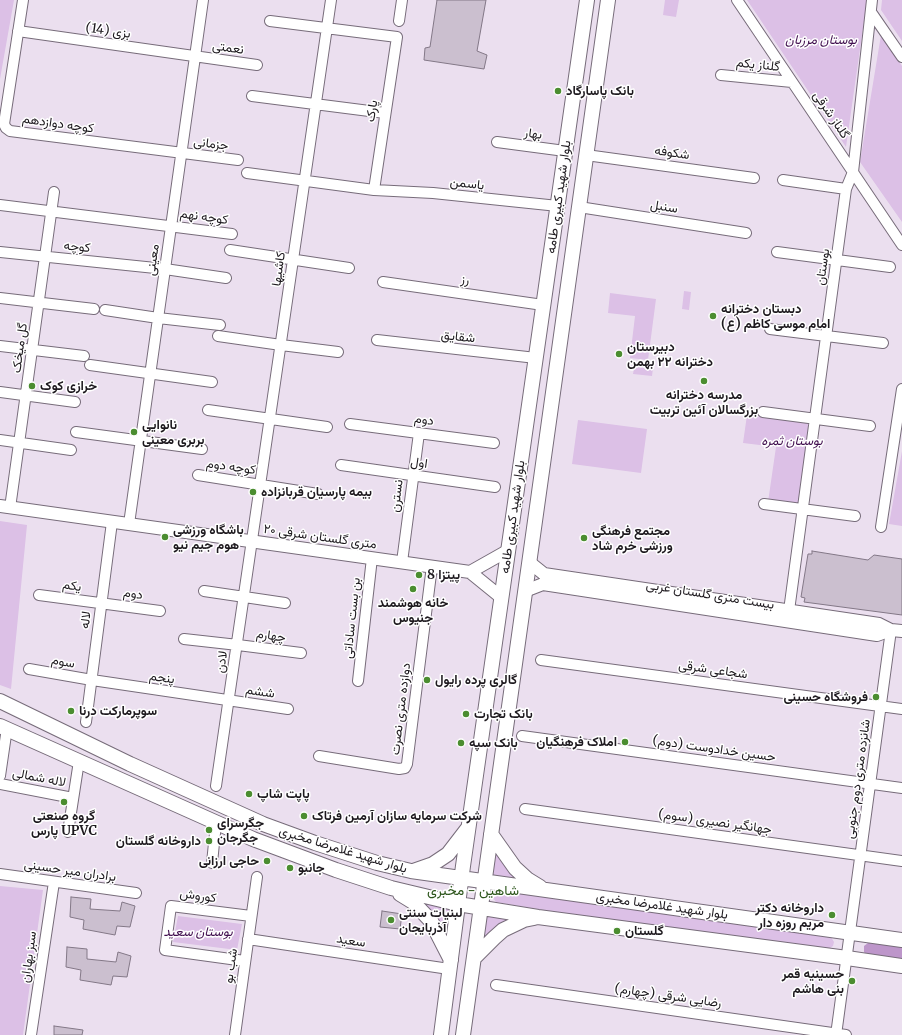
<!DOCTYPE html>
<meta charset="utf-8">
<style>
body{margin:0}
canvas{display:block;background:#ebdfef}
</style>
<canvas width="902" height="1035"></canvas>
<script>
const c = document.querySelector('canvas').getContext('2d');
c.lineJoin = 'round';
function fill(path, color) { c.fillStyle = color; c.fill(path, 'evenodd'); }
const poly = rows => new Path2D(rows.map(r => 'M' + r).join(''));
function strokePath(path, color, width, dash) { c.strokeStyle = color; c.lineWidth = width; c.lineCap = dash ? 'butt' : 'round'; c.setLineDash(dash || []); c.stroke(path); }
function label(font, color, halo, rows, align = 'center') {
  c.font = font + ' Merriweather,Vazirmatn,serif'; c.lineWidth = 3; c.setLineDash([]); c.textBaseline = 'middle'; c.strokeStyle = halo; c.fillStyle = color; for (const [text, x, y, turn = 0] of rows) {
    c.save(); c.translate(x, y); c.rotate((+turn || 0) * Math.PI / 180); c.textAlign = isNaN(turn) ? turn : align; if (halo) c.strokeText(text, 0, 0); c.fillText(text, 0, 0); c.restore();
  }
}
const green = poly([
 [0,0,14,0,0,79],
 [665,0,679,0,676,17,663,15],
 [747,0,867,0,846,147],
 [882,0,902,0,902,41,881,10],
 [881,35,902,66,902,222,860,162],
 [684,291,691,292,689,310,682,309],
 [610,293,656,299,648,360,630,358,635,316,608,313],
 [631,365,653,368,652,376,633,374,634,368,631,368],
 [747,415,812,424,801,506,768,502,776,447,743,443],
 [578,420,647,429,641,473,572,464],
 [902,451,902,526,889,524],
 [0,521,27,525,11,689,0,685],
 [496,845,525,880,493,875],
 [0,886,43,890,23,1035,0,1035],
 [498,890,825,935,831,937,834,942,833,946,830,948,822,950,549,911,496,902,493,898,493,892],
 [420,902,449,907,447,943],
 [178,916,242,924,237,950,173,942],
 [487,916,516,920,483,945]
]);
const forest = poly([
 [874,941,902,946,902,962,867,956,864,952,864,946,868,943]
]);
const building = poly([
 [437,0,486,0,477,51,487,55,484,69,424,60,425,48,430,47,437,0],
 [812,551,868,560,874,555,902,559,902,615,804,602,805,598,801,597,808,554,812,554,812,551],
 [71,897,91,899,90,909,120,911,122,902,135,906,130,927,117,926,115,935,83,929,84,920,70,917,71,897],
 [382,911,402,914,400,929,380,927,382,911],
 [67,947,87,949,87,959,116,962,118,952,131,956,127,977,113,976,111,985,80,980,81,970,66,967,67,947],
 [54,1026,83,1030,82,1035,54,1035,54,1026]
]);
const minor = poly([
 [23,0,4,124,6,128,10,131,238,160],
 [737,0,902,245],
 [871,12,902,57],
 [270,21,397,37,374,190],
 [399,21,402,0],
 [18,31,257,65],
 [721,75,792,82],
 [252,96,385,113],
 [497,142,565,151],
 [586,155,754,178],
 [247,173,374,190,433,193,558,206],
 [783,180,846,189],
 [0,205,232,234],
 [579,207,746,233],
 [230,250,349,268],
 [0,252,165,269,226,278],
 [777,252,890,267],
 [383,282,543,305],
 [0,298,94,309],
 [105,310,158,318,220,325],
 [770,329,883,343],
 [218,336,281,345,338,352],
 [377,340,536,358],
 [0,346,84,356],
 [90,365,212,382],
 [0,392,75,402],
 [208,410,327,427],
 [763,412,870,426],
 [350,424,494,443],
 [76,432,202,449],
 [0,440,71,450],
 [341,465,495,487],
 [198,475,318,494],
 [764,504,855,516],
 [10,508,54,192],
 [129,524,203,0],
 [881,527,902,389],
 [402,562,419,433],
 [204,591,285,603],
 [39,595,160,611],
 [788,618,846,189,853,172,872,0],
 [184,639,238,645,301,653],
 [541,660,902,709],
 [29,669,92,680,288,709],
 [358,681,372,558],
 [86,722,112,522],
 [522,736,902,788],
 [319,756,399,769,405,768,407,764,432,566],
 [0,776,7,728],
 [0,784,73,798],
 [216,786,331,0],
 [525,809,902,861],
 [68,832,79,761],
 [212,863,216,823],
 [0,874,136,893],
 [248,939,449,969],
 [245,961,165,950,171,906,251,916],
 [496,985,846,1035],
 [31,1035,54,882],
 [235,1035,257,877],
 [836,1035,891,630]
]);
const tertiary = poly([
 [0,506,470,572,502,598],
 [529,562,544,574,879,624,891,630,902,631],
 [470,572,509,550],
 [525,591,543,584,877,635,891,630]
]);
const secondary = poly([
 [0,701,130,764,263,824,315,843,377,863,411,871,902,940],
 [0,726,253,839,336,870,391,888,458,904,538,917,847,958,902,966],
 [491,834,515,868,527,879,540,887],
 [413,871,433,864,448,854,468,828],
 [400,894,413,902,431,921,451,960],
 [474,958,494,938,503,930,524,920,534,918],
 [441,1035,463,866,587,0],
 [463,1035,608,0]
]);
const markers = [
 [558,91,4,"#4b8d30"],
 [713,316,4,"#4b8d30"],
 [619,354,4,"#4b8d30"],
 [704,381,4,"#4b8d30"],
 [32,386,4,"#4b8d30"],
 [134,432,4,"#4b8d30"],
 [253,492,4,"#4b8d30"],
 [165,537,4,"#4b8d30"],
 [584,538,4,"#4b8d30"],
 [419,575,4,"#4b8d30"],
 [413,589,4,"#4b8d30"],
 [427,680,4,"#4b8d30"],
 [876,697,4,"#4b8d30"],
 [71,711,4,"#4b8d30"],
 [466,714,4,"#4b8d30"],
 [625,742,4,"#4b8d30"],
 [461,743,4,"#4b8d30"],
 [249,794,4,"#4b8d30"],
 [64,802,4,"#4b8d30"],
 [304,816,4,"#4b8d30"],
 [209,830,4,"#4b8d30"],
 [209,841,4,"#4b8d30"],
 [267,861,4,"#4b8d30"],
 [290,868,4,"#4b8d30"],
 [832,915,4,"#4b8d30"],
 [391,920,4,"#4b8d30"],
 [617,931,4,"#4b8d30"],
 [852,981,4,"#4b8d30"]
];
const streetNames = [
 ["بزی (14)",108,31,8],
 ["نعمتی",228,48,8],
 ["گلناز یکم",758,65,6],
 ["پارک",372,111,-81],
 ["گلناز شرقی",831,115,56],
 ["کوچه دوازدهم",58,124,8],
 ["بهار",533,134,8],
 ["جزمانی",211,144,7],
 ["شکوفه",672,153,8],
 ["یاسمن",467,184,6],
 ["بلوار شهید کبیری طامه",559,197,-82],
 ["سنبل",664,207,9],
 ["کوچه نهم",204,217,8],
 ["کوچه",77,247,6],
 ["معینی",153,260,-82],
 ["بوستان",823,267,-82],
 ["کاشیها",279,269,-82],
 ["رز",465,280,8],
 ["شقایق",458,337,6],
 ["گل میخک",20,348,-82],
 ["دوم",424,420,8],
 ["اول",419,463,8],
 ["کوچه دوم",231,467,8],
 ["نسترن",397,496,-83],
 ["بلوار شهید کبیری طامه",513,517,-82],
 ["۲۰ متری گلستان شرقی",320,537,8],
 ["یکم",72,586,8],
 ["دوم",133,594,8],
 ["بیست متری گلستان غربی",710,595,9],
 ["بن بست ساداتی",352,618,-84],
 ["لاله",86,620,-83],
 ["چهارم",271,636,8],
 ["سوم",63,662,10],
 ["لادن",222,662,-82],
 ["شجاعی شرقی",713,670,8],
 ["پنجم",162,678,8],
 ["ششم",260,692,8],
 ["دوازده متری نصرت",401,709,-83],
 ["حسین خدادوست (دوم)",714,749,8],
 ["لاله شمالی",39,778,11],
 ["شانزده متری دوم جنوبی",858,779,-82],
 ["جهانگیر نصیری (سوم)",715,822,8],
 ["بلوار شهید غلامرضا مخبری",343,850,17],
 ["برادران میر حسینی",70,871,8],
 ["کوروش",198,896,8],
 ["بلوار شهید غلامرضا مخبری",662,906,8],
 ["سعید",351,941,9],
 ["سبز بهاران",29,957,-82],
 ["شب بو",231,966,-82],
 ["رضایی شرقی (چهارم)",668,996,8]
];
const parkNames = [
 ["بوستان مرزبان",821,40],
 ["بوستان ثمره",792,441],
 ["بوستان سعید",198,932]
];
const poiNames = [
 ["بانک پاسارگاد",566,91],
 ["دبستان دخترانه",721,309],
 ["امام موسی کاظم (ع)",721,324],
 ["دبیرستان",627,347],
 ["دخترانه ۲۲ بهمن",627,362],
 ["خرازی کوک",40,386],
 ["مدرسه دخترانه",704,395,"center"],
 ["بزرگسالان آئین تربیت",704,410,"center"],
 ["نانوایی",142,425],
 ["بربری معینی",142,440],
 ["بیمه پارسیان قربانزاده",261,492],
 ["باشگاه ورزشی",173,530],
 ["هوم جیم نیو",173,545],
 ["مجتمع فرهنگی",592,531],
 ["ورزشی خرم شاد",592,546],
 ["پیتزا 8",427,575],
 ["خانه هوشمند",413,603,"center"],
 ["جنیوس",413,618,"center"],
 ["گالری پرده رایول",435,680],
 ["فروشگاه حسینی",868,697,"right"],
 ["سوپرمارکت درنا",79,711],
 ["بانک تجارت",474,714],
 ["املاک فرهنگیان",617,742,"right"],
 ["بانک سپه",469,743],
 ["پاپت شاپ",257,794],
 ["گروه صنعتی",64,816,"center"],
 ["پارس UPVC",64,831,"center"],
 ["شرکت سرمایه سازان آرمین فرتاک",312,816],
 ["جگرسرای",217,823],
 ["جگرجان",217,838],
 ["داروخانه گلستان",201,841,"right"],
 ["حاجی ارزانی",259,861,"right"],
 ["جانبو",298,868],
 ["داروخانه دکتر",824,908,"right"],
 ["مریم روزه دار",824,923,"right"],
 ["لبنیات سنتی",399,913],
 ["آذربایجان",399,928],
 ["گلستان",625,931],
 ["حسینیه قمر",844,974,"right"],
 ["بنی هاشم",844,989,"right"]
];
const neighbourhoodNames = [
 ["شاهین - مخبری",473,891]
];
fill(green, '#dcc0e6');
fill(forest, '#bd96ca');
fill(building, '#cbbfcf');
strokePath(building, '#837887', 1);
strokePath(minor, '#776c7a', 12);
strokePath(tertiary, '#776c7a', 14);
strokePath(secondary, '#776c7a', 16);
strokePath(minor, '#fff', 10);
strokePath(tertiary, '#fff', 12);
strokePath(secondary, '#fff', 14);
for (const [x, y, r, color] of markers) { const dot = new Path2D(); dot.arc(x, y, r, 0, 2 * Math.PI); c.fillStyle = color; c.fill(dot); strokePath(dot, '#fff', 1.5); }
label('13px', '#1d191e', '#fff', streetNames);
label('italic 13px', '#410f4f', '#fff', parkNames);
label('bold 13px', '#1d191e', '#fff', poiNames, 'left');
label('14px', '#2c551b', '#fff', neighbourhoodNames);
</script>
